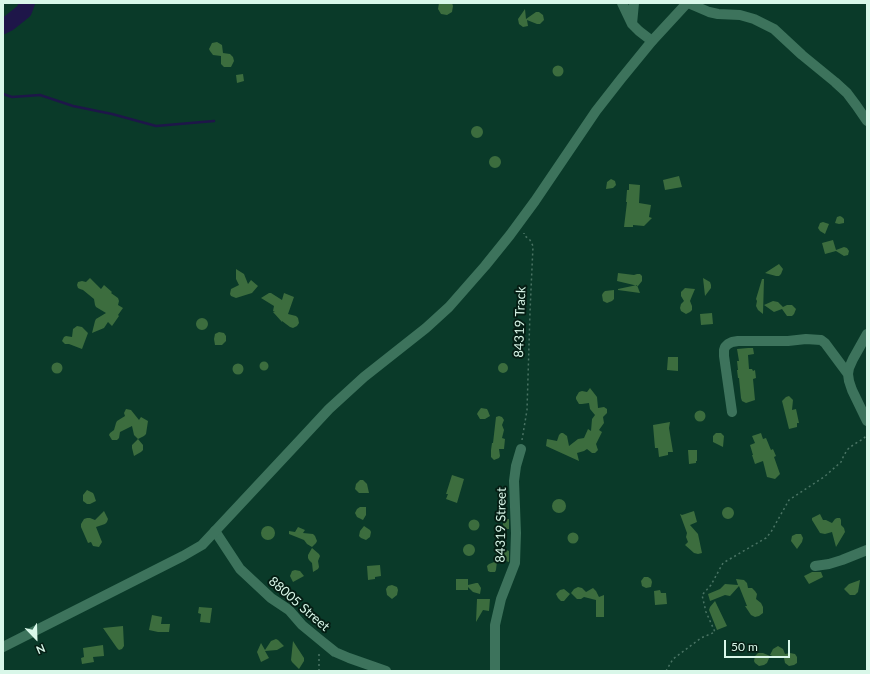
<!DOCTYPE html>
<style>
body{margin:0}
#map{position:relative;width:870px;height:674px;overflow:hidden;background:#0a3a29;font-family:Lato,sans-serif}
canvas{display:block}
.frame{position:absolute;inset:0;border:4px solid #d9f7e9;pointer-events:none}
.north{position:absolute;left:16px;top:618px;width:40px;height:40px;-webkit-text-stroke:3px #051e14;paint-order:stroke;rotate:157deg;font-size:11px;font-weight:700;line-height:16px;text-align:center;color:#d9f7e9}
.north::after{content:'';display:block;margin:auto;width:14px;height:18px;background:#d9f7e9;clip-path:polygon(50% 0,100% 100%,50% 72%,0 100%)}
.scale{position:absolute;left:724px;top:640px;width:66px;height:18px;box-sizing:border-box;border:2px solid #d9f7e9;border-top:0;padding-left:5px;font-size:12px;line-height:14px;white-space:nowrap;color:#d9f7e9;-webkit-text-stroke:3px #051e14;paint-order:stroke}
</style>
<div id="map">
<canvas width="870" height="674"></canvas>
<div class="frame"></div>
<div class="north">N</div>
<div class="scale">50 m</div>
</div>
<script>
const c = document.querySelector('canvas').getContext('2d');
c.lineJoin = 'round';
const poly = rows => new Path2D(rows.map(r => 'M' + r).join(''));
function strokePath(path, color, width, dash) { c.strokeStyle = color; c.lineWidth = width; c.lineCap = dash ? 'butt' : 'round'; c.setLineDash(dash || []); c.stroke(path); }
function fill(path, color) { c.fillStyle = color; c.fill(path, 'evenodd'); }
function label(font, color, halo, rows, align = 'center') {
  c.font = font + ' Lato,sans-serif'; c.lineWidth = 4; c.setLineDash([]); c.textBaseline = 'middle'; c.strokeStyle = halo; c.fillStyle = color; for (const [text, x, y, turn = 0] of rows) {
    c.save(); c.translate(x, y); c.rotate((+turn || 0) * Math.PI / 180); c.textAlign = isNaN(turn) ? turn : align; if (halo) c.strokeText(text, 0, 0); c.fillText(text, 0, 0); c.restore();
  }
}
const stream = poly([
 [3,94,12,97,40,95,73,106,112,114,156,126,214,121]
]);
const river = poly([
 [3,26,9,23,24,11,27,3]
]);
const building = poly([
 [439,3,452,3,453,6,452,12,447,15,441,14,438,9],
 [525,9,526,19,536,12,539,12,543,15,544,20,540,24,537,24,527,20,528,26,523,27,519,24,518,19],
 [217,42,222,45,223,53,230,54,233,57,234,61,231,67,224,67,221,64,221,56,213,55,210,51,209,49,212,43],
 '552.5 71a5.5 5.5 0 1 1 11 0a5.5 5.5 0 1 1-11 0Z',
 [243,74,244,81,237,83,236,75],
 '471 132a6 6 0 1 1 12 0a6 6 0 1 1-12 0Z',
 '489 162a6 6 0 1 1 12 0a6 6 0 1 1-12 0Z',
 [679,176,682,187,665,190,663,180],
 [611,179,615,181,616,185,613,188,606,189,607,182],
 [629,184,640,185,639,203,651,205,649,217,652,218,644,226,633,225,633,227,624,227,627,202,626,202,627,190,629,190],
 [837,217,840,216,842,217,844,219,844,223,839,224,835,223],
 [823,222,829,224,825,234,820,231,818,228,820,223],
 [833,240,836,250,844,247,847,248,849,251,848,255,844,256,836,251,825,254,822,243],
 [779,264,783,269,781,274,779,276,776,276,765,273],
 [236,269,244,274,248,284,251,280,258,286,252,293,236,298,231,296,230,294,231,289,239,285,236,279],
 [618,273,634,275,637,274,640,274,642,276,642,281,638,286,617,281],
 [90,278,101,289,104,285,112,292,111,293,118,298,119,301,118,305,123,308,118,315,119,316,112,326,108,322,104,328,92,333,95,321,96,319,106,313,96,307,95,305,94,299,83,290,80,289,78,288,77,285,78,282,82,281,86,282],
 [703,278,710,282,711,285,711,288,705,296],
 [762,279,764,279,763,314,758,310,756,306,757,301,756,299],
 [637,285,640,293,618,290,618,289],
 [685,288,695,289,692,296,690,301,692,306,692,310,690,312,686,314,681,311,680,308,681,304,684,301,681,296,681,292],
 [614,290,614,299,612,301,607,303,603,301,602,295,603,293,605,291],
 [269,293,271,293,282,300,284,293,294,297,288,314,296,316,298,318,299,323,297,326,293,328,290,327,282,321,282,322,273,312,275,311,273,311,274,306,261,298],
 [773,301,778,302,783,307,787,305,792,305,796,309,794,314,792,316,787,316,782,309,774,312,764,305],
 [712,313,713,324,701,325,700,314],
 '196 324a6 6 0 1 1 12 0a6 6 0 1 1-12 0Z',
 [77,326,82,327,88,333,82,349,69,344,65,344,62,341,64,337,66,336,72,337,73,329],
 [219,332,224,333,226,336,226,341,222,345,215,345,214,339,215,334],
 [748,348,753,348,754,354,748,355,749,369,752,369,753,371,755,370,756,378,753,379,755,400,746,403,742,401,741,398,739,378,738,378,737,370,738,370,737,361,739,361,737,349],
 [668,357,678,357,678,371,667,370],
 '259.5 366a4.5 4.5 0 1 1 9 0a4.5 4.5 0 1 1-9 0Z',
 '51.5 368a5.5 5.5 0 1 1 11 0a5.5 5.5 0 1 1-11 0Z',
 '498 368a5 5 0 1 1 10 0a5 5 0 1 1-10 0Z',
 '232.5 369a5.5 5.5 0 1 1 11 0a5.5 5.5 0 1 1-11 0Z',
 [590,388,597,397,598,408,604,407,607,409,607,413,603,417,604,423,599,430,602,432,596,444,598,450,595,453,592,453,587,449,584,451,577,453,579,461,546,446,547,439,557,441,559,435,561,433,563,433,567,436,569,446,578,439,584,438,588,429,591,431,592,419,595,415,590,409,589,403,582,404,579,404,576,399,576,397,579,392,582,391,587,392],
 [789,396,793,400,792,410,796,409,799,423,797,423,797,427,789,429,782,401,786,397],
 [481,408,487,409,488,411,490,416,485,419,480,419,477,414,478,412],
 [126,409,131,410,139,420,141,417,148,421,146,434,144,436,138,439,143,445,143,450,141,452,134,456,132,448,132,445,138,439,134,435,132,426,120,432,119,438,117,440,112,440,109,435,110,433,114,430,116,423,117,421,125,416,124,413],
 '694.5 416a5.5 5.5 0 1 1 11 0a5.5 5.5 0 1 1-11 0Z',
 [499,416,502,417,504,420,502,425,504,430,502,438,505,439,504,449,499,449,500,456,499,458,494,460,491,457,491,450,492,443,493,443,496,417],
 [670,422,669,428,673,452,668,452,668,455,659,457,658,448,655,448,653,425],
 [716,433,721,433,724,436,723,447,713,442,713,436],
 [761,433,763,439,766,438,771,450,773,449,776,456,774,457,780,474,775,479,767,477,763,461,755,464,752,455,753,455,750,445,755,443,752,436],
 [688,450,697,450,697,461,696,461,696,463,689,464],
 [452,475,464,479,457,503,446,499,448,494,446,494],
 [360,480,363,480,367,484,369,493,359,493,355,489,356,484],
 [87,490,93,493,94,495,96,501,90,504,87,504,83,501,83,495],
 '552 506a7 7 0 1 1 14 0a7 7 0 1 1-14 0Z',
 '722 513a6 6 0 1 1 12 0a6 6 0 1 1-12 0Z',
 [360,507,366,507,366,515,363,520,357,517,355,513,357,509],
 [104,511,108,519,107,522,105,524,96,527,102,542,99,547,93,546,91,542,88,543,81,527,81,524,84,519,87,518,90,518,95,520],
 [694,511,697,522,690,525,698,534,702,553,698,554,694,553,685,545,688,542,686,537,687,533,680,514,682,515],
 [820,514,823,520,826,520,832,523,835,519,837,518,840,518,841,520,841,525,844,528,845,532,836,547,832,532,825,534,820,533,812,520,812,518],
 [507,519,509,519,509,529,506,529,503,525,503,522,505,520],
 '468.5 525a5.5 5.5 0 1 1 11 0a5.5 5.5 0 1 1-11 0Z',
 [364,526,370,530,371,532,370,537,366,540,361,538,359,536,360,531],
 '261 533a7 7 0 1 1 14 0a7 7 0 1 1-14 0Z',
 [298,527,305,530,303,533,313,534,315,536,317,541,316,543,312,547,307,544,304,540,289,534,289,531,295,532],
 '567.5 538a5.5 5.5 0 1 1 11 0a5.5 5.5 0 1 1-11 0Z',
 [796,534,801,534,803,538,802,542,797,549,791,541,792,536],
 '463 550a6 6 0 1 1 12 0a6 6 0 1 1-12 0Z',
 [498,545,503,546,504,547,506,550,509,551,509,562,497,558,495,549],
 [312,548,319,554,320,556,318,561,319,567,318,569,313,572,312,563,309,560,308,558,308,555],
 [497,561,496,570,495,572,490,572,488,571,487,566,489,564],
 [380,565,381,576,375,577,375,579,368,580,367,566],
 [295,570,300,571,304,576,293,582,290,576,292,571],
 [812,572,821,572,823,577,809,584,804,576],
 [644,577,648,577,651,579,652,582,651,587,646,588,642,586,641,581],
 [456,579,468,579,468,585,476,583,478,583,481,588,480,594,473,592,468,587,468,590,456,590],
 [736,579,744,580,747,583,748,588,752,588,755,591,757,594,756,599,761,603,763,607,763,613,759,616,755,617,751,615,745,606,747,606,739,586,730,596,725,595,710,601,708,594,720,589,725,584,738,585],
 [860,580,858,592,855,595,850,595,844,589,849,584],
 [392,585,397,587,398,590,397,595,392,599,387,595,386,589,388,586],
 [578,587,582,588,586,592,593,588,596,591,599,597,604,595,604,617,596,617,596,600,584,597,581,599,577,599,571,593,574,589],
 [564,589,570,594,564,601,561,601,558,598,556,594,560,590],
 [660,590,661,593,666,593,667,604,655,605,654,591],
 [477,599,490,599,489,611,483,610,476,622],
 [715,601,727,626,717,630,709,610,710,607],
 [199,607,212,608,210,623,200,622,201,614,198,613],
 [152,615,162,617,161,624,170,624,169,632,158,632,149,630],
 [123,626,124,646,122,649,119,650,117,648,103,628],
 [276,639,278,640,284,646,277,650,265,651,269,658,261,662,257,652,261,643,265,650,271,641],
 [293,641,304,658,304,661,299,669,292,662,291,660],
 [103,645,104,656,93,657,94,662,82,664,81,658,84,657,83,648],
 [778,646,783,649,785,654,790,653,795,654,797,657,797,663,794,665,789,666,785,663,784,658,777,658,770,655,773,649],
 [758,653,763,653,770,656,767,663,764,665,759,666,755,663,754,661,755,656]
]);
const path = poly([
 [522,440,527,410,530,312,533,246,530,240,524,235,524,233],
 [319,671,319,651],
 [666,671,673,659,701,638,715,632,706,612,702,595,711,585,723,563,766,538,771,532,789,500,824,477,841,462,844,455,848,449,853,445,863,439,867,435]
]);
const minor = poly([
 [622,3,632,24,639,31,652,41],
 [688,3,709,12,718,14,740,15,754,19,774,29,802,55,835,82,847,93,856,105,867,121],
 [632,24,634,3],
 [867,334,853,359,849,368,848,374,849,381,852,390,867,421],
 [732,412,724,356,724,350,725,347,728,344,732,342,738,341,788,341,806,339,821,340,825,343,848,374],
 [215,531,240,569,271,598,289,610,302,625,319,639,335,652,349,658,386,671],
 [815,566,829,564,842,560,867,550],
 [495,671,495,625,501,599,515,563,516,533,514,481,516,466,521,449]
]);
const tertiary = poly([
 [3,647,183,556,202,545,303,437,329,409,364,377,426,328,449,307,485,266,510,235,535,201,596,111,621,79,652,41,687,3]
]);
const streetNames = [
 ["84319 Track",520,322,-88],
 ["84319 Street",501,525,-89],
 ["88005 Street",299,604,41]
];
strokePath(stream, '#1e1649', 2.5);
strokePath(river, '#1e1649', 16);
fill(building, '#3c6d3e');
strokePath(path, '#4a7464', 1.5, [2, 3]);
strokePath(minor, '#3d735c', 10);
strokePath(tertiary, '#3d735c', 10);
label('13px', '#d9f7e9', '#051e14', streetNames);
</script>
